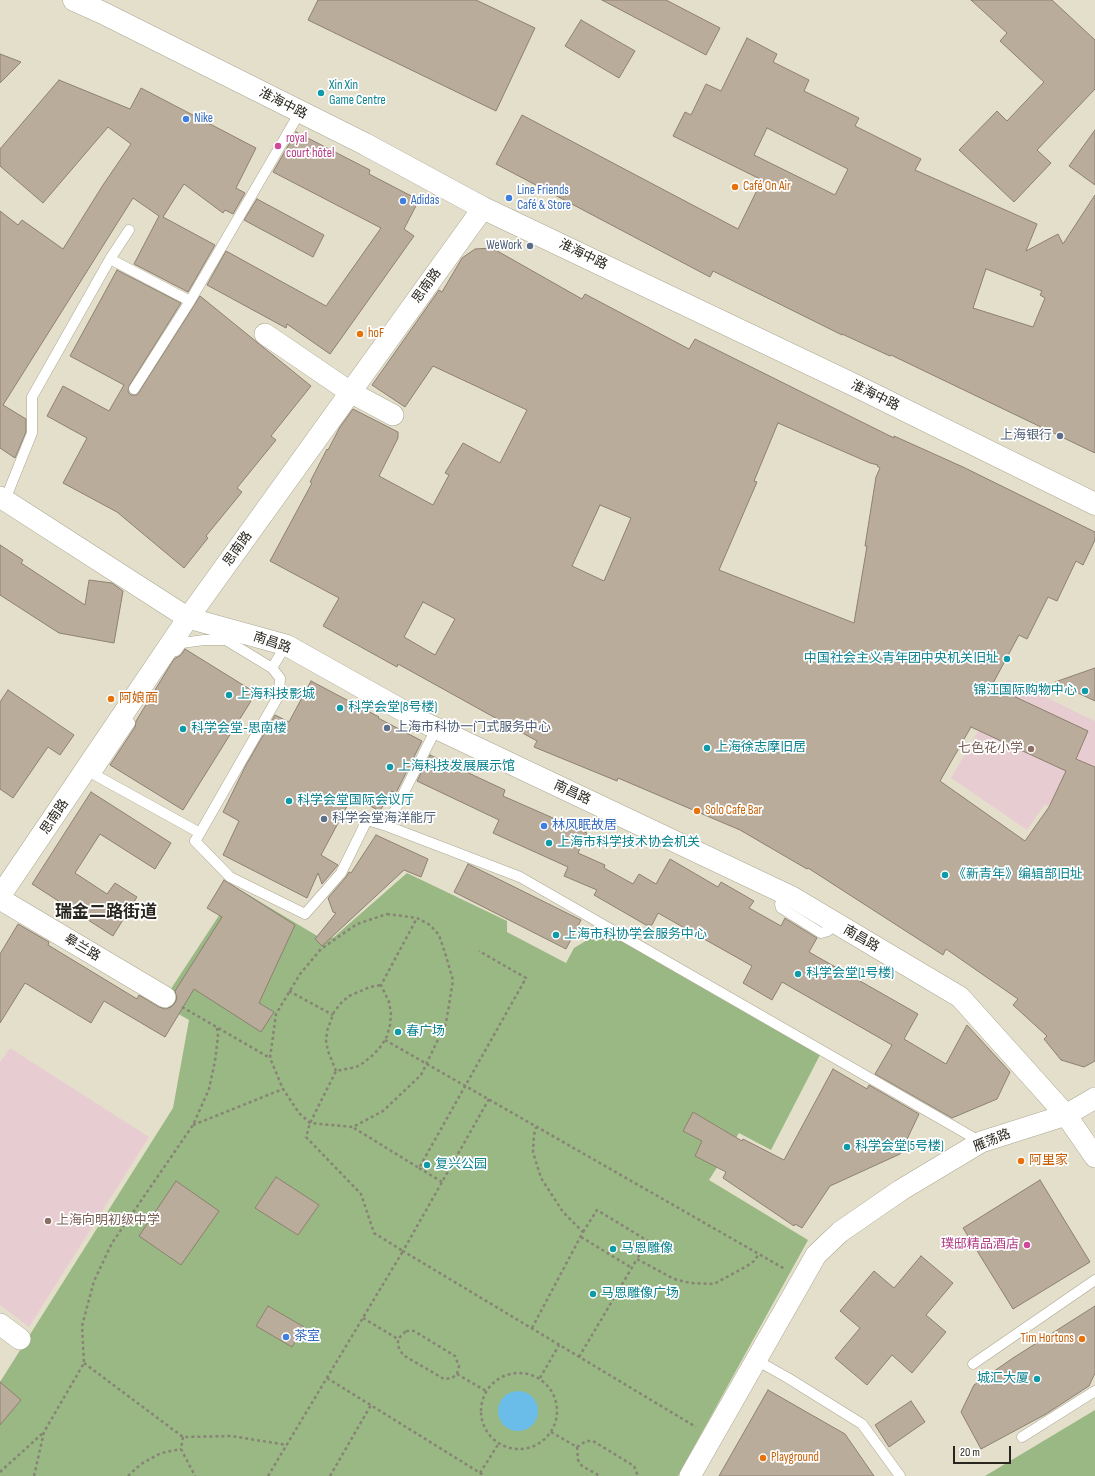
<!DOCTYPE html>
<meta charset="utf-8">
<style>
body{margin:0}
#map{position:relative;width:1095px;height:1476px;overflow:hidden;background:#e4dfca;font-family:"Sofia Sans Condensed",sans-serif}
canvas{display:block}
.scale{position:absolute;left:953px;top:1446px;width:58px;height:18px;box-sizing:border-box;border:2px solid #28261e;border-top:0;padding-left:5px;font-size:12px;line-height:14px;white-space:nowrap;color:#28261e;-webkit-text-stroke:3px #fff;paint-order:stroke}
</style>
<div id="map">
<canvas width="1095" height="1476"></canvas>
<div class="scale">20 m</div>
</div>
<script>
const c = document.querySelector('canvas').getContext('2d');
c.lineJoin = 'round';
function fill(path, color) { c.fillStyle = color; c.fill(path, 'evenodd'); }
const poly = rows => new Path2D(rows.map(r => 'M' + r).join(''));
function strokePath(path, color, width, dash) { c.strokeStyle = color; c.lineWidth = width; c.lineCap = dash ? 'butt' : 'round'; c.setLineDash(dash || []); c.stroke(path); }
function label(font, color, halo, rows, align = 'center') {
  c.font = font + ' "Sofia Sans Condensed","Noto Sans SC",sans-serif'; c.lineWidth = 3.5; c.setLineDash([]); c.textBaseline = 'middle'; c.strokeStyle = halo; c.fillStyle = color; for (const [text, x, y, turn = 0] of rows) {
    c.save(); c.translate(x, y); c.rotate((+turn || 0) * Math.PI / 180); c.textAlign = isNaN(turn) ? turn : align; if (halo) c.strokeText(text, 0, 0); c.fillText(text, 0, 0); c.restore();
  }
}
const education = poly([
 [1008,679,1095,721,1095,838,1045,804,1027,830,951,778],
 [10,1048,149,1137,29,1327,0,1305,0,1062]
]);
const green = poly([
 [407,873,507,921,507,932,566,963,574,948,594,936,620,937,821,1053,771,1150,739,1133,709,1180,808,1240,678,1476,0,1476,0,1382,173,1108,189,1020,161,1004,237,888,324,940,334,937],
 [1095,1410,1095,1476,985,1476]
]);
const water = poly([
 '498 1411a20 20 0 1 1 40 0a20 20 0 1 1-40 0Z'
]);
const building = poly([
 [318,0,476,0,535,28,496,111,308,20,318,0],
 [602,0,666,0,720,28,706,55,602,0],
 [971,0,1052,0,1095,40,1095,89,1037,150,1051,163,1014,202,959,150,997,111,1007,121,1044,82,1000,41,1007,33,971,0],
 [581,20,635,51,619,78,565,46,581,20],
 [747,38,777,54,773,62,809,80,804,91,859,118,855,126,921,159,915,170,1037,224,1026,251,1058,234,1063,244,1095,195,1095,453,891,355,890,356,842,334,842,335,713,271,710,277,496,164,522,115,738,229,762,180,673,136,685,112,691,115,706,84,721,91,747,38],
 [767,128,848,169,835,195,754,155,767,128],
 [986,269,1042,291,1040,295,1045,298,1033,327,973,308,986,269],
 [0,54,21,62,0,83,0,54],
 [59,80,130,109,141,88,256,148,236,188,245,193,233,214,225,210,223,213,184,184,163,217,215,245,188,292,134,264,159,216,133,198,3,405,26,419,26,432,15,458,0,448,0,211,18,225,22,220,63,249,103,185,131,144,108,127,43,203,0,166,0,149,59,80],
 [1095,130,1095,185,1069,166,1095,130],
 [296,132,370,170,369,174,419,200,404,229,414,236,330,354,287,324,286,328,207,285,226,251,326,306,381,228,273,172,296,132],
 [257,199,324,235,313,257,244,220,257,199],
 [492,248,582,299,585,294,689,349,695,339,894,438,894,436,963,467,1095,532,1095,540,1083,565,1076,561,1057,601,1048,597,1027,639,1019,635,992,685,1007,693,1088,731,1076,759,1095,767,1095,1061,1084,1067,1061,1060,1044,1039,1047,1036,1013,1005,1018,999,946,949,943,955,808,868,807,869,740,830,618,778,617,781,534,747,537,741,398,664,397,667,323,626,339,598,270,561,312,483,310,482,327,449,328,450,340,427,353,409,398,432,398,438,379,476,433,505,449,475,445,473,463,443,500,463,527,410,433,366,405,407,372,385,439,290,442,292,462,258,475,249,492,248],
 [778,423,870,463,878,465,877,466,880,468,876,477,865,546,867,546,854,623,719,570,757,482,754,481,778,423],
 [600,505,631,518,604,581,572,566,600,505],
 [423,602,455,619,435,655,404,637,423,602],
 [971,727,1066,771,1049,807,1025,841,940,781,971,727],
 [117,270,181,303,129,386,128,392,131,395,137,395,139,392,200,296,311,386,271,436,276,440,237,488,242,492,206,536,208,538,184,568,117,512,63,483,87,438,47,416,63,386,109,411,124,385,70,356,117,270],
 [0,545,23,560,21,563,85,605,89,580,112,583,123,591,114,643,59,633,0,595,0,545],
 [185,649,256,693,183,810,110,765,135,727,136,721,174,659,181,655,185,649],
 [1095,668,1095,701,1055,682,1095,668],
 [311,681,379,717,378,718,422,741,396,793,391,791,380,811,352,797,321,855,338,865,322,884,318,873,307,898,223,855,239,821,223,812,246,765,275,715,289,722,311,681],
 [8,690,74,735,60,755,48,747,13,798,0,789,0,702,8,690],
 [430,755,505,790,503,796,587,833,578,853,605,865,604,868,633,884,639,874,656,884,670,859,718,887,721,882,754,901,749,908,781,926,785,918,786,919,817,938,809,952,918,1014,904,1039,946,1064,967,1025,1010,1072,997,1099,952,1118,875,1074,892,1045,782,982,772,1000,743,983,752,966,658,913,652,925,646,925,594,895,597,890,564,876,568,867,493,833,499,820,417,781,430,755],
 [91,792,171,843,155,869,100,834,75,873,107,894,115,883,137,897,113,936,32,884,91,792],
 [376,835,428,859,421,877,404,870,322,946,315,939,336,913,333,912,328,898,346,877,349,872,351,873,376,835],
 [468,864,581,920,566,949,454,892,468,864],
 [224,880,295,925,259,1003,274,1012,261,1032,194,989,165,1037,104,1001,91,1023,25,983,0,1023,0,954,18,924,49,942,48,945,137,999,139,995,159,1007,165,1009,171,1007,175,1003,177,998,175,991,222,917,207,908,224,880],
 [833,1069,867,1089,869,1085,919,1114,900,1154,830,1186,802,1228,795,1224,794,1226,723,1178,726,1172,695,1156,702,1141,683,1131,693,1112,742,1141,743,1139,784,1160,833,1069],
 [276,1177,319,1205,298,1235,255,1208,276,1177],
 [1040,1180,1090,1262,1013,1309,963,1228,1040,1180],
 [176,1181,219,1211,181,1265,139,1236,176,1181],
 [921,1256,953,1283,926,1315,946,1332,912,1373,892,1355,867,1385,835,1358,860,1328,840,1311,874,1271,894,1288,921,1256],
 [268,1306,304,1327,292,1347,256,1326,268,1306],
 [1095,1306,1095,1373,1089,1386,1046,1414,981,1449,961,1412,974,1385,1013,1358,1095,1306],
 [0,1382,21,1400,0,1425,0,1382],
 [768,1390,845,1434,874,1476,719,1476,768,1390],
 [911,1401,925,1422,889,1447,875,1425,911,1401]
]);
const path = poly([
 [387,914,417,918,430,925,439,935,446,956,453,980,446,1023,421,1075,383,1111,353,1127,310,1123,299,1113,283,1089,270,1058,276,1014,300,974,321,949,357,924,387,914],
 [289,991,333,1015],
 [182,1007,270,1058],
 [385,1040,785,1269],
 [336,1071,328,1051,326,1041,327,1031,334,1012,341,1003,349,996,370,987,381,985],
 [489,1099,403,1251,696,1427],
 [193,1125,283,1089],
 [354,1128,419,1168,526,978,479,951],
 [419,1168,442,1182],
 [583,1232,597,1210,648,1241,637,1259],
 [581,1237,632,1268],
 [363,1318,398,1339],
 [532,1328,583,1232,563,1212,541,1178,533,1152,534,1135,536,1127],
 [406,1331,414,1331,455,1356,459,1366,457,1374,452,1378,444,1379,403,1355,398,1346,398,1339,406,1331],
 [579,1357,637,1259,674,1279,690,1283,714,1284,747,1266,754,1261,759,1254],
 [84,1363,183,1437,231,1436,287,1445],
 '481 1411a38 38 0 1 1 76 0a38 38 0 1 1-76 0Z',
 [457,1374,486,1391],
 [327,1378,485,1476],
 [540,1378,559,1345],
 [551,1432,577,1447],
 [183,1437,181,1449,195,1476],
 [577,1447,586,1441,593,1441,634,1466,638,1476],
 [577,1447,578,1460,582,1466,600,1476],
 [0,1472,43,1433],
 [480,1473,499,1443],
 [34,1476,44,1432,84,1363,82,1326,94,1281,112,1243,193,1125,209,1089,215,1061,218,1036,217,1028],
 [128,1476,141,1464,161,1453,181,1449],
 [268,1476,403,1251,374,1233,361,1194,306,1137,310,1123,336,1071,356,1067,363,1063,373,1055,382,1045,387,1036,390,1025,391,1013,389,1002,381,985,417,918],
 [330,1476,371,1405]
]);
const lane = poly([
 [110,259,190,301],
 [134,389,190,301,300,112],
 [5,500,32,433,32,397,110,259,129,230],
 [176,651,182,643,204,640,226,640,272,668],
 [86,770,200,833,279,695,280,678,272,668,286,645],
 [95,775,130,723],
 [387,826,520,877,981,1142],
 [200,833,195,841,230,877,305,914,341,873,367,820,387,826,436,729],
 [784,894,780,904,781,908,821,933,828,931,834,923],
 [756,1360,788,1378,862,1424,900,1476],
 [973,1364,1095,1280],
 [1022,1437,1095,1391]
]);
const street = poly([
 [265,334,350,392,393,415],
 [0,497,188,618,286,645,425,723,792,897,960,997,1066,1115,1095,1157],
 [0,896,188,618,483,208],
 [0,899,165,997],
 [0,1324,20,1339],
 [690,1476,816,1255,840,1232,901,1190,981,1142,1066,1115,1095,1098]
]);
const secondary = poly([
 [74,0,103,13,365,144,483,208,852,384,1095,504]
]);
const markers = [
 [321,93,4,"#0f9aa8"],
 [186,119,4,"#3f7fe0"],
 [278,146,4,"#d1479c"],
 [735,187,4,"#e8710a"],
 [509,198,4,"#3f7fe0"],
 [403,201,4,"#3f7fe0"],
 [530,246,4,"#5c6f8a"],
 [360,334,4,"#e8710a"],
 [1060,436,4,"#5c6f8a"],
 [1007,659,4,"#0f9aa8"],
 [1085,691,4,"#0f9aa8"],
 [229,695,4,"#0f9aa8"],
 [111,699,4,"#e8710a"],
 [340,708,4,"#0f9aa8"],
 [387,728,4,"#5c6f8a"],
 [183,729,4,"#0f9aa8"],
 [707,748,4,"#0f9aa8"],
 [1031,749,4,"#8d6e63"],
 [390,767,4,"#0f9aa8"],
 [289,801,4,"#0f9aa8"],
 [697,811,4,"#e8710a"],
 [324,819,4,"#5c6f8a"],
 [544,826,4,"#3f7fe0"],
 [549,843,4,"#0f9aa8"],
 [945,875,4,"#0f9aa8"],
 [556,935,4,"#0f9aa8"],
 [798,974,4,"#0f9aa8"],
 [398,1032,4,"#0f9aa8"],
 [847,1147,4,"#0f9aa8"],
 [1021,1161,4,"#e8710a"],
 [427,1165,4,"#0f9aa8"],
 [48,1221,4,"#8d6e63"],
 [1027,1245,4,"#d1479c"],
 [613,1249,4,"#0f9aa8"],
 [593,1294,4,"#0f9aa8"],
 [286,1337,4,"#3f7fe0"],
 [1082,1339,4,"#e8710a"],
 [1037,1379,4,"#0f9aa8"],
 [763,1458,4,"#e8710a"]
];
const cultureNames = [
 ["Xin Xin",329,86],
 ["Game Centre",329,101],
 ["中国社会主义青年团中央机关旧址",999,659,"right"],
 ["锦江国际购物中心",1077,691,"right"],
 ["上海科技影城",237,695],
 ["科学会堂(8号楼)",348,708],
 ["科学会堂-思南楼",191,729],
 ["上海徐志摩旧居",715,748],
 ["上海科技发展展示馆",398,767],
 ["科学会堂国际会议厅",297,801],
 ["上海市科学技术协会机关",557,843],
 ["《新青年》编辑部旧址",953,875],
 ["上海市科协学会服务中心",564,935],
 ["科学会堂(1号楼)",806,974],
 ["春广场",406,1032],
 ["科学会堂(5号楼)",855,1147],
 ["复兴公园",435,1165],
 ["马恩雕像",621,1249],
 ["马恩雕像广场",601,1294],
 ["城汇大厦",1029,1379,"right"]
];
const streetNames = [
 ["淮海中路",283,104,27],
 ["淮海中路",583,255,26],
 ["思南路",427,286,-54],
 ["淮海中路",875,396,26],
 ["思南路",238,549,-54],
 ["南昌路",272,643,19],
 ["南昌路",572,793,25],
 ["思南路",55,817,-56],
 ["南昌路",861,939,30],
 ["皋兰路",82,948,31],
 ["雁荡路",992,1141,-22]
];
const shopNames = [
 ["Nike",194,119],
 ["Line Friends",517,191],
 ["Café & Store",517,206],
 ["Adidas",411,201],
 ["林风眠故居",552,826],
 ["茶室",294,1337]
];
const hotelNames = [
 ["royal",286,139],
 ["court hôtel",286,154],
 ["璞邸精品酒店",1019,1245,"right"]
];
const foodNames = [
 ["Café On Air",743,187],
 ["hoF",368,334],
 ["阿娘面",119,699],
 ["Solo Cafe Bar",705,811],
 ["阿里家",1029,1161],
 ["Tim Hortons",1074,1339,"right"],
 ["Playground",771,1458]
];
const serviceNames = [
 ["WeWork",522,246],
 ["上海银行",1052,436],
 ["上海市科协一门式服务中心",395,728,"left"],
 ["科学会堂海洋能厅",332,819,"left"]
];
const educationNames = [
 ["七色花小学",1023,749],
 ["上海向明初级中学",56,1221,"left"]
];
const districtNames = [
 ["瑞金二路街道",106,913]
];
fill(education, '#e7cdd2');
fill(green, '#9ab884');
fill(water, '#6bbde9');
fill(building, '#baac9b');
strokePath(building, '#8d8070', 1);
strokePath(lane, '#aba793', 11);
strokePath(street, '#aba793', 22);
strokePath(secondary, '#aba793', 23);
strokePath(path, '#878475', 2.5, [3, 3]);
strokePath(lane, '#fff', 10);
strokePath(street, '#fff', 21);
strokePath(secondary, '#fff', 22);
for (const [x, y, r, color] of markers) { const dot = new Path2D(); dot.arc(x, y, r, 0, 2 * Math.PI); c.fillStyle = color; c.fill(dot); strokePath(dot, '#fff', 1.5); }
label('13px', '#0d838f', '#fff', cultureNames, 'left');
label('13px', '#28261e', '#fff', streetNames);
label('13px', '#366cbe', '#fff', shopNames, 'left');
label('13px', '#b23c85', '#fff', hotelNames, 'left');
label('13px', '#c56008', '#fff', foodNames, 'left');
label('13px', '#4e5e75', '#fff', serviceNames, 'right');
label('13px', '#785e54', '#fff', educationNames, 'right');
label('bold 17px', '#28261e', '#fff', districtNames);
</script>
